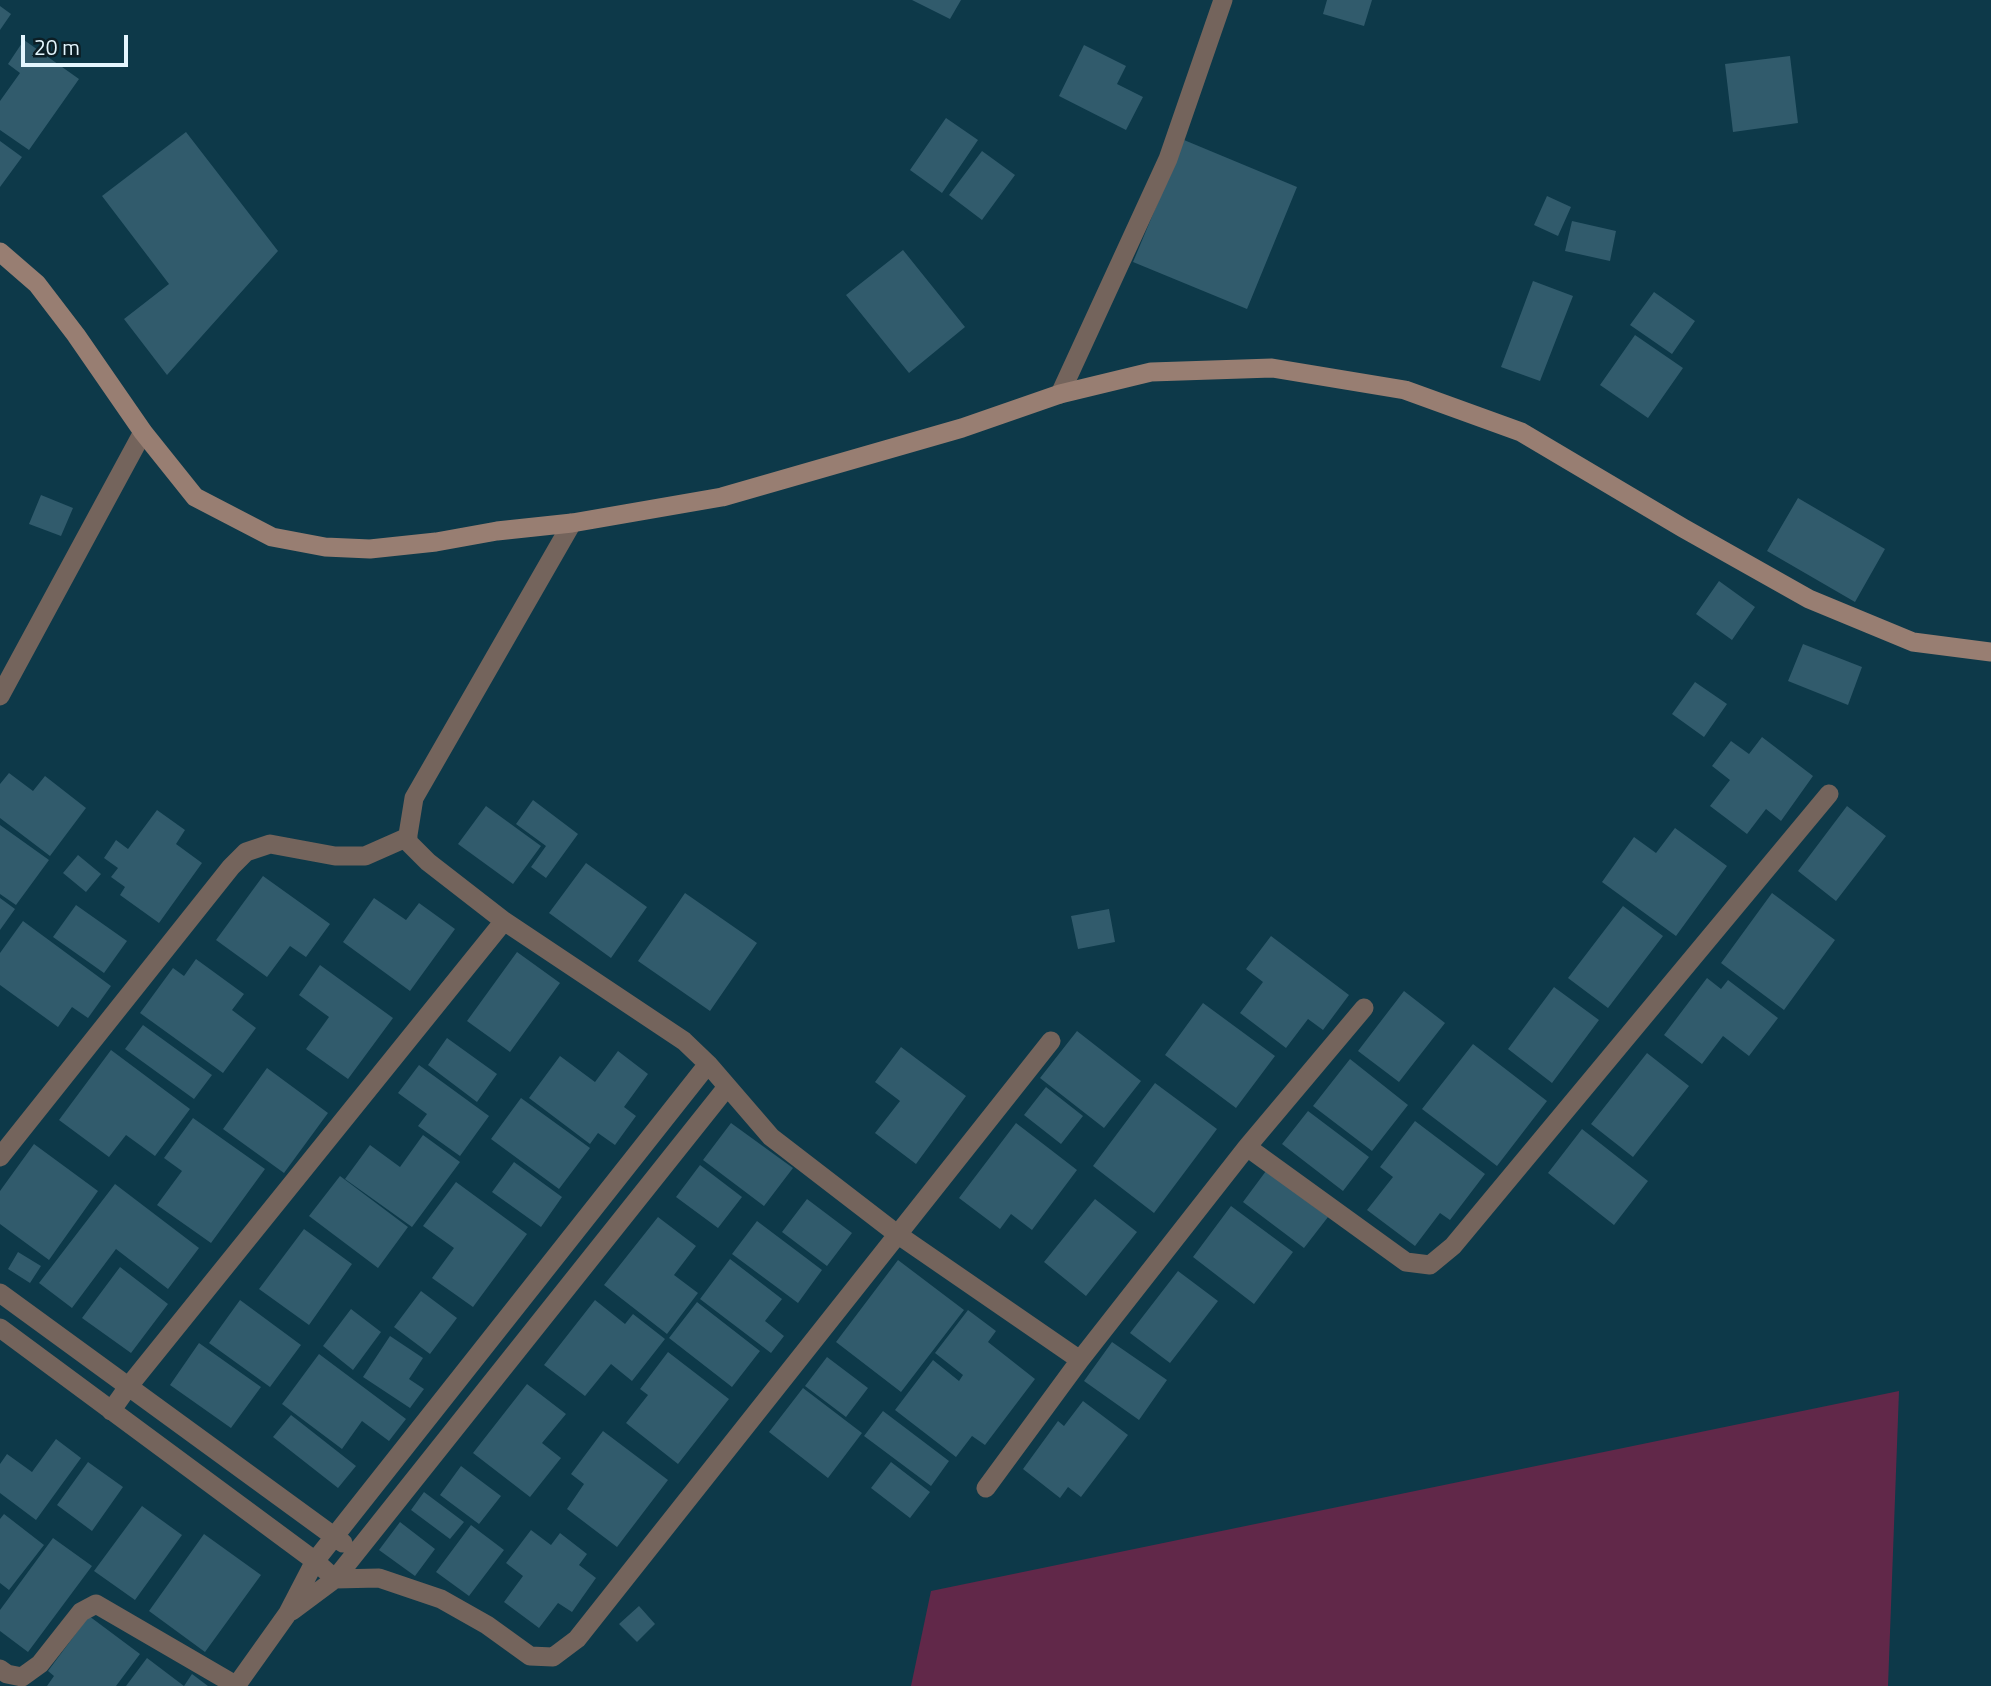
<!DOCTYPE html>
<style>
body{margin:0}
#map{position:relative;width:1991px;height:1686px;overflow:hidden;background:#0d3949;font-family:"Titillium Web",sans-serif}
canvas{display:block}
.scale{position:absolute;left:21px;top:35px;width:107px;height:32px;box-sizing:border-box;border:4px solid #e4f6fe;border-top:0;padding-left:9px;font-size:21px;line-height:24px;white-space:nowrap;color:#e4f6fe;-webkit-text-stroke:5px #0c1e25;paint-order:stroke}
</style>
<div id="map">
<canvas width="1991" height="1686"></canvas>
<div class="scale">20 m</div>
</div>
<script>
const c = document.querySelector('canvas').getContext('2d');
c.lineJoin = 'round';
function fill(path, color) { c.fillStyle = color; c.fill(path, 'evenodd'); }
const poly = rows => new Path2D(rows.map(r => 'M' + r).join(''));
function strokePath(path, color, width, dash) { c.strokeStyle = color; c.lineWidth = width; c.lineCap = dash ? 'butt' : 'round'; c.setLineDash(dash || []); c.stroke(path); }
const green = poly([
 [1899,1391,1888,1686,911,1686,931,1591]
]);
const building = poly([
 [912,0,961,0,950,19],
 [1327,0,1372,0,1364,26,1323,14],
 [0,6,11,14,0,30],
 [24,40,79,79,29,150,0,130,0,101,20,73,8,64],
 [1084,45,1126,66,1117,84,1143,97,1126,130,1059,96],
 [1790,56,1798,123,1733,132,1725,64],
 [946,118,978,140,942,193,910,170],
 [186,132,278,251,167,375,124,319,169,284,102,196],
 [1184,140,1297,187,1247,309,1133,262],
 [0,141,22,157,0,187],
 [982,151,1015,175,982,220,949,195],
 [1547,196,1571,207,1558,236,1534,225],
 [1572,221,1616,231,1610,261,1565,251],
 [903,250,965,327,909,373,846,295],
 [1533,281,1573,296,1540,381,1501,367],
 [1654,292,1695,321,1672,354,1630,325],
 [1635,335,1683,368,1648,418,1600,385],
 [41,495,73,508,61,536,29,524],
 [1798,498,1885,549,1855,602,1767,551],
 [1719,581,1755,607,1732,640,1696,614],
 [1803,644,1862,667,1848,705,1788,681],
 [1695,682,1727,704,1704,737,1672,714],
 [1762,737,1813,776,1781,821,1766,809,1747,834,1710,806,1730,780,1712,766,1731,741,1749,754],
 [9,773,33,791,45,776,86,808,50,856,0,818,0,784],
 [533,800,578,834,546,878,531,867,546,846,516,824],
 [486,806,541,846,513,884,458,844],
 [1847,806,1886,836,1836,901,1798,871],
 [157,810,185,830,176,844,202,863,159,923,120,895,125,887,111,877,118,868,104,858,116,840,128,849],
 [0,825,49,860,16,905,0,894],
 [1675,828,1727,866,1676,936,1602,882,1634,837,1656,853],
 [78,855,101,874,86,892,63,873],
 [586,863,647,907,611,958,549,913],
 [263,876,330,924,306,957,290,946,267,977,216,940],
 [685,893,757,943,710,1011,638,961],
 [1772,893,1835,940,1784,1010,1721,963],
 [0,898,15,909,0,930],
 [374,898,406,920,419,903,455,929,410,991,343,942],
 [76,905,127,941,104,973,53,937],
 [1623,906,1663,936,1608,1008,1568,978],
 [1109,909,1115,942,1078,949,1071,916],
 [23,921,111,986,88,1018,72,1007,58,1027,0,985,0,953],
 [1271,936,1349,995,1323,1030,1308,1019,1286,1048,1240,1013,1263,982,1246,969],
 [517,952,560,983,510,1052,467,1021],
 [196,959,244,994,232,1010,256,1028,223,1073,140,1013,173,968,184,976],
 [320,965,393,1018,348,1079,306,1049,329,1017,299,995],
 [1707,978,1721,989,1728,980,1778,1018,1749,1056,1723,1036,1702,1064,1664,1035],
 [1554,987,1599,1020,1552,1083,1508,1049],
 [1404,991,1445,1023,1399,1082,1358,1051],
 [1203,1003,1275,1056,1236,1108,1165,1055],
 [143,1025,212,1075,194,1099,125,1049],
 [1077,1031,1141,1081,1104,1128,1040,1078],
 [447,1038,497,1074,477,1102,428,1065],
 [1473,1044,1547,1101,1497,1166,1422,1109],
 [901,1047,966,1096,916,1164,875,1133,900,1101,875,1082],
 [111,1050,190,1109,155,1156,126,1135,109,1157,59,1120],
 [618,1051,648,1074,624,1107,636,1116,615,1145,598,1133,590,1144,529,1098,560,1056,595,1082],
 [1647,1053,1689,1086,1633,1157,1591,1124],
 [1350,1059,1408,1105,1372,1151,1313,1106],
 [419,1065,489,1116,460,1156,418,1126,427,1114,398,1093],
 [267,1068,328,1113,284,1173,223,1129],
 [1155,1083,1217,1129,1154,1213,1093,1166],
 [1046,1087,1083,1116,1061,1144,1024,1115],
 [521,1098,590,1148,559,1189,491,1139],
 [1308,1111,1369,1157,1343,1191,1282,1144],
 [193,1118,265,1169,211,1243,157,1205,182,1171,164,1158],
 [1415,1121,1485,1174,1450,1220,1440,1213,1415,1246,1367,1210,1393,1177,1380,1167],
 [731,1123,793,1168,764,1206,703,1160],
 [1016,1123,1077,1170,1032,1230,1011,1214,1000,1229,959,1198],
 [1582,1129,1648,1181,1614,1225,1548,1173],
 [423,1135,460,1162,412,1227,345,1179,370,1145,400,1167],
 [34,1144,98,1191,49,1260,0,1224,0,1191],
 [514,1162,562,1197,541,1227,492,1192],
 [700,1165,742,1197,718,1228,676,1197],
 [1266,1171,1328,1217,1304,1248,1243,1202],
 [340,1176,408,1227,378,1268,309,1216],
 [456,1182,527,1234,473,1307,432,1278,454,1248,423,1226],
 [115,1184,199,1248,168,1289,116,1249,72,1308,39,1283],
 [807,1199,852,1233,827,1266,782,1232],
 [1095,1199,1137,1232,1086,1296,1044,1262],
 [1231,1206,1293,1252,1254,1304,1193,1257],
 [658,1217,696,1246,674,1275,698,1293,667,1334,604,1285],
 [757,1221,822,1270,798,1303,732,1254],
 [304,1229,352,1264,309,1325,259,1289],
 [18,1252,41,1266,30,1283,8,1269],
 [730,1259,782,1299,765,1321,784,1336,771,1353,700,1299],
 [898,1260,964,1310,901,1392,836,1342],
 [120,1267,168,1304,131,1353,82,1318],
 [1178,1271,1218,1301,1170,1363,1130,1333],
 [421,1291,457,1318,430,1354,394,1327],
 [240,1300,301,1345,270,1387,209,1343],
 [595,1300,625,1324,633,1314,665,1339,632,1381,611,1364,585,1396,544,1365],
 [697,1302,760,1351,732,1387,669,1338],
 [351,1309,381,1332,353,1370,323,1346],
 [968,1310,996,1331,988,1342,1035,1379,985,1445,972,1436,956,1457,895,1410,933,1360,959,1381,963,1375,935,1353],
 [390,1336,423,1358,409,1379,424,1389,410,1408,363,1377],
 [1112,1342,1167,1380,1139,1420,1084,1381],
 [199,1343,261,1387,231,1428,170,1385],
 [668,1352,729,1399,678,1464,626,1423,648,1395,640,1389],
 [319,1354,406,1419,389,1441,362,1421,342,1449,282,1404],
 [827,1357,868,1388,846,1417,805,1386],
 [527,1384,566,1414,542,1443,561,1458,530,1497,473,1453],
 [803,1388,862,1433,828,1478,769,1432],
 [1083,1401,1128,1435,1081,1497,1068,1487,1060,1498,1023,1469,1058,1421,1064,1426],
 [883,1411,949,1461,931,1486,864,1436],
 [291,1415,356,1466,338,1488,273,1437],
 [603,1431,668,1480,617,1547,567,1509,584,1484,571,1474],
 [56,1439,81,1458,36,1520,0,1493,0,1464,7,1454,32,1472],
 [88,1462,123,1487,92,1531,57,1505],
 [891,1462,930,1492,910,1518,871,1488],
 [461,1466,501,1496,479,1524,440,1495],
 [424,1492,464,1522,450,1539,411,1510],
 [142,1506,182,1535,135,1600,94,1571],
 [4,1514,44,1545,9,1590,0,1583,0,1519],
 [400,1522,435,1549,415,1576,379,1550],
 [471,1525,504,1550,469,1596,436,1572],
 [531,1530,551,1545,560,1533,587,1554,579,1565,596,1578,572,1612,558,1603,539,1628,504,1602,523,1576,506,1563],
 [204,1534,261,1575,205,1652,149,1611],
 [53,1538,92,1566,28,1652,0,1631,0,1610],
 [639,1606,655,1624,637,1642,619,1624],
 [89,1616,140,1654,116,1686,47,1686,54,1676,48,1671],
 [147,1658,184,1686,192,1674,208,1686,126,1686]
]);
const minor = poly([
 [1060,394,1168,159,1223,0],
 [572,523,414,798,407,841,428,862,504,921,684,1041,708,1064,771,1137,897,1234,1080,1360,1247,1147,1364,1008],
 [0,696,143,432],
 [1247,1147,1406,1262,1430,1265,1453,1246,1829,794],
 [0,1157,231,867,246,852,270,844,335,856,365,856,408,837],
 [0,1293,343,1543],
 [0,1328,315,1561,335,1579,379,1578,441,1599,487,1625,530,1656,553,1657,577,1639,1051,1041],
 [111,1411,128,1387,504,921],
 [986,1488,1080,1360],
 [292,1611,335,1579,727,1087],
 [0,1669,7,1674,22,1677,40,1664,81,1612,96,1604,237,1686],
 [236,1686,288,1613,315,1561,708,1064]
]);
const secondary = poly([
 [0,252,37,284,76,335,143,432,195,497,272,537,325,547,370,549,436,542,497,531,572,523,722,497,962,428,1060,394,1151,372,1272,368,1405,390,1521,432,1683,528,1809,599,1913,642,1991,652]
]);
fill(green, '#612849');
fill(building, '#315b6c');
strokePath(minor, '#74645c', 19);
strokePath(secondary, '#987e72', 19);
</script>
